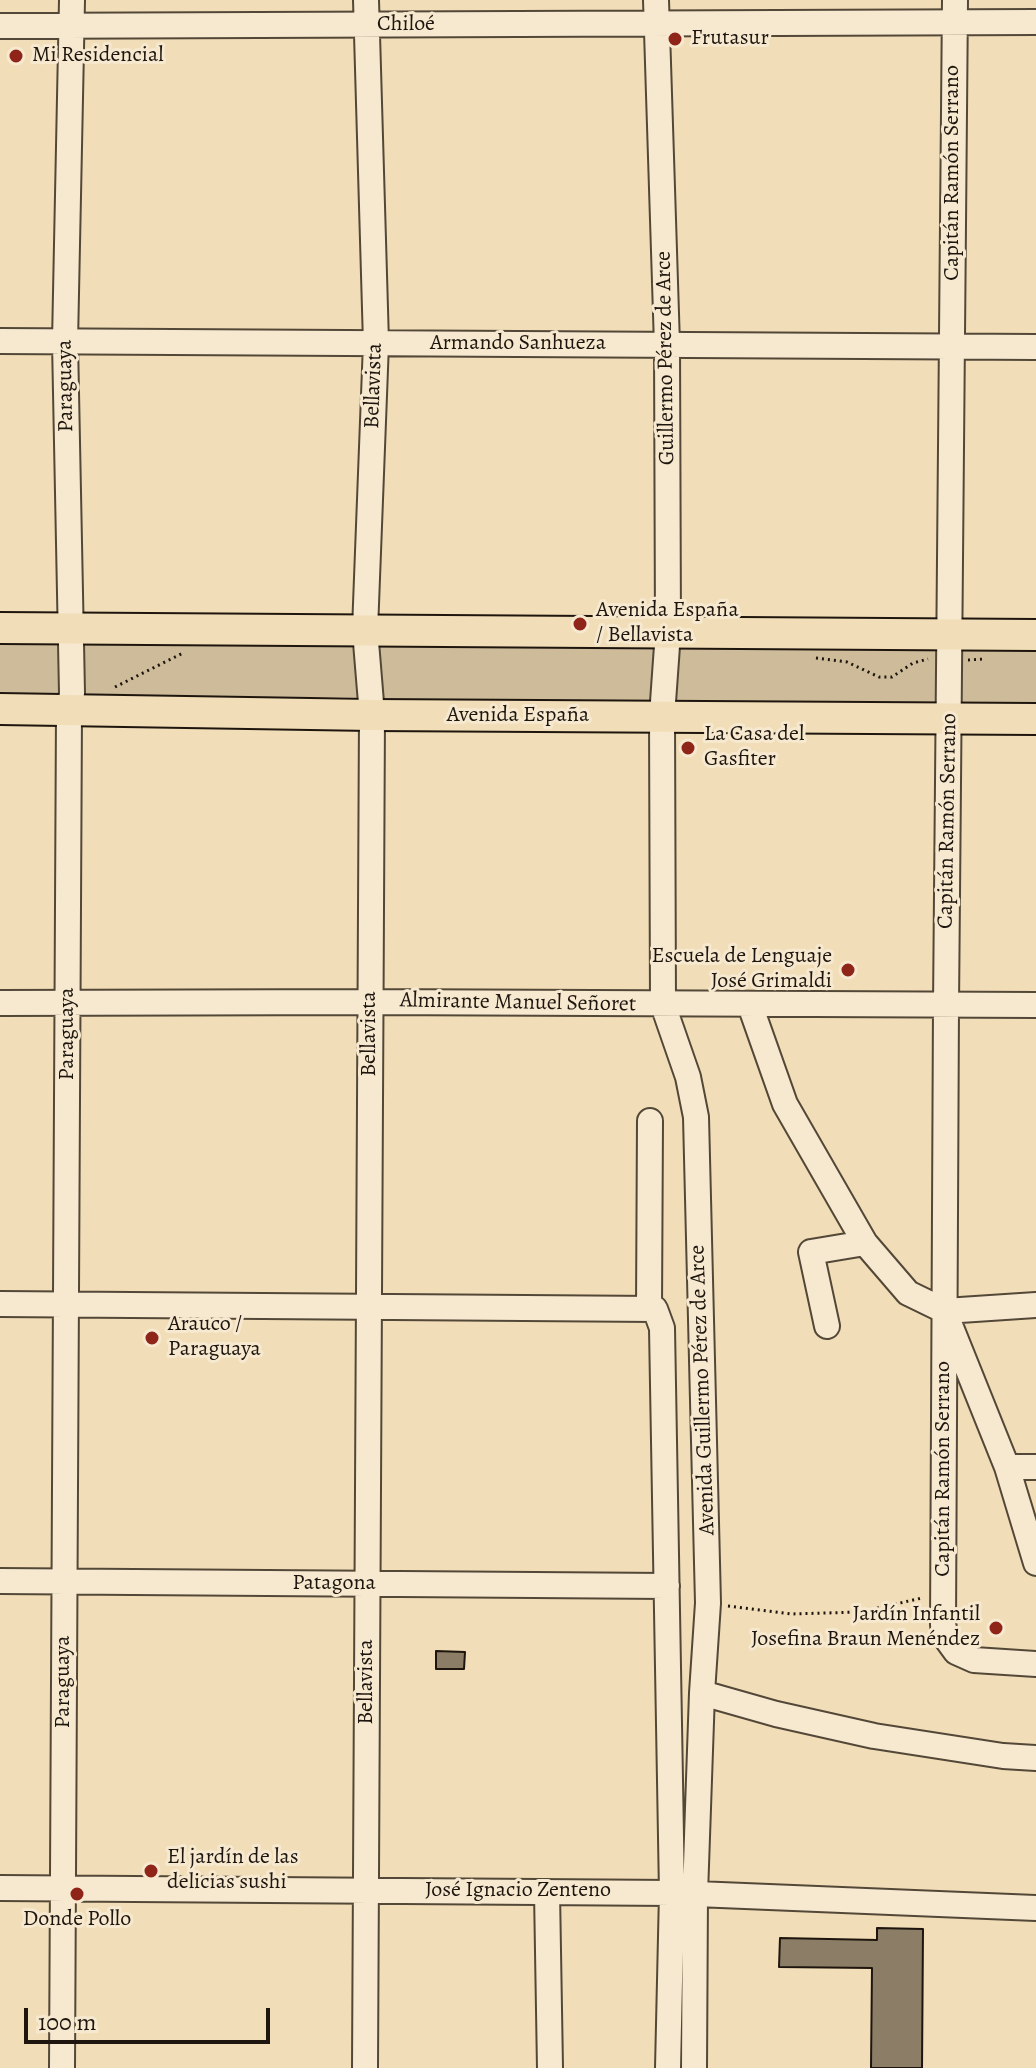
<!DOCTYPE html>
<meta charset="utf-8">
<style>
body{margin:0}
#map{position:relative;width:1036px;height:2068px;overflow:hidden;background:#f1ddb7;font-family:Alegreya,serif}
canvas{display:block}
.scale{position:absolute;left:24px;top:2008px;width:246px;height:36px;box-sizing:border-box;border:4px solid #1e160e;border-top:0;padding-left:10px;font-size:24px;line-height:28px;white-space:nowrap;color:#1e160e;-webkit-text-stroke:6px #f6e9d0;paint-order:stroke}
</style>
<div id="map">
<canvas width="1036" height="2068"></canvas>
<div class="scale">100 m</div>
</div>
<script>
const c = document.querySelector('canvas').getContext('2d');
c.lineJoin = 'round';
function fill(path, color) { c.fillStyle = color; c.fill(path, 'evenodd'); }
const poly = rows => new Path2D(rows.map(r => 'M' + r).join(''));
function strokePath(path, color, width, dash) { c.strokeStyle = color; c.lineWidth = width; c.lineCap = dash ? 'butt' : 'round'; c.setLineDash(dash || []); c.stroke(path); }
function label(font, color, halo, rows, align = 'center') {
  c.font = font + ' Alegreya,serif'; c.lineWidth = 6; c.setLineDash([]); c.textBaseline = 'middle'; c.strokeStyle = halo; c.fillStyle = color; for (const [text, x, y, turn = 0] of rows) {
    c.save(); c.translate(x, y); c.rotate((+turn || 0) * Math.PI / 180); c.textAlign = isNaN(turn) ? turn : align; if (halo) c.strokeText(text, 0, 0); c.fillText(text, 0, 0); c.restore();
  }
}
const green = poly([
 [0,638,1036,647,1036,713,662,712,343,697,83,701,0,698]
]);
const building = poly([
 [436,1651,465,1652,464,1669,436,1669,436,1651],
 [877,1928,923,1929,922,2068,871,2068,872,1968,779,1967,780,1938,877,1940,877,1928]
]);
const path = poly([
 [816,658,847,662,879,677,892,677,913,663,928,659],
 [968,660,984,659],
 [115,687,183,653],
 [728,1606,791,1614,860,1612,922,1598]
]);
const minor = poly([
 [656,0,667,345,668,632,662,716,663,1005,688,1077,696,1117,708,1603,702,1693,695,1894,694,2068],
 [955,0,946,1006,943,1625,948,1641,956,1652,974,1660,1036,1664],
 [0,26,1036,22],
 [0,341,1036,347],
 [0,1003,371,1002,1036,1005],
 [750,1005,785,1104,865,1243,908,1293,945,1311],
 [0,1304,655,1309,662,1328,672,1893,668,2068],
 [649,1308,650,1121],
 [945,1311,1036,1305],
 [950,1325,1007,1467,1036,1563],
 [827,1326,811,1252,865,1243],
 [1007,1467,1036,1467],
 [0,1581,667,1586],
 [702,1693,776,1714,874,1736,1003,1756,1036,1758],
 [0,1888,672,1893,1036,1908],
 [547,1892,550,2068],
 [62,2068,69,712,72,693,65,342,72,0],
 [365,2068,372,715,365,630,376,343,366,0]
]);
const major = poly([
 [0,628,1036,635],
 [0,709,372,715,1036,719]
]);
const markers = [
 [675,39,8,"#8f2418"],
 [16,56,8,"#8f2418"],
 [580,624,8,"#8f2418"],
 [688,748,8,"#8f2418"],
 [848,970,8,"#8f2418"],
 [152,1338,8,"#8f2418"],
 [996,1628,8,"#8f2418"],
 [151,1871,8,"#8f2418"],
 [77,1894,8,"#8f2418"]
];
const streetNames = [
 ["Chiloé",406,25],
 ["Capitán Ramón Serrano",953,173,-90],
 ["Armando Sanhueza",518,344],
 ["Guillermo Pérez de Arce",666,358,-91],
 ["Paraguaya",66,386,-91],
 ["Bellavista",374,386,-88],
 ["Avenida España",518,716],
 ["Capitán Ramón Serrano",948,821,-89],
 ["Almirante Manuel Señoret",518,1003,1],
 ["Paraguaya",68,1034,-90],
 ["Bellavista",370,1034,-90],
 ["Avenida Guillermo Pérez de Arce",703,1390,-92],
 ["Capitán Ramón Serrano",944,1469,-90],
 ["Patagona",334,1584],
 ["Paraguaya",64,1682,-90],
 ["Bellavista",367,1682,-90],
 ["José Ignacio Zenteno",518,1891]
];
const poiNames = [
 ["Frutasur",691,39],
 ["Mi Residencial",32,56],
 ["Avenida España",596,611],
 ["/ Bellavista",596,636],
 ["La Casa del",704,735],
 ["Gasfiter",704,760],
 ["Escuela de Lenguaje",832,957,"right"],
 ["José Grimaldi",832,982,"right"],
 ["Arauco /",168,1325],
 ["Paraguaya",168,1350],
 ["Jardín Infantil",980,1615,"right"],
 ["Josefina Braun Menéndez",980,1640,"right"],
 ["El jardín de las",167,1858],
 ["delicias sushi",167,1883],
 ["Donde Pollo",77,1920,"center"]
];
fill(green, '#cdbb9a');
fill(building, '#8c7d66');
strokePath(building, '#1e160e', 2);
strokePath(minor, '#534838', 28);
strokePath(major, '#1e160e', 34);
strokePath(path, '#1e160e', 3, [2, 4]);
strokePath(minor, '#f6e9d0', 24);
strokePath(major, '#f1ddb7', 30);
for (const [x, y, r, color] of markers) { const dot = new Path2D(); dot.arc(x, y, r, 0, 2 * Math.PI); c.fillStyle = color; c.fill(dot); strokePath(dot, '#f6e9d0', 3); }
label('22px', '#1e160e', '#f6e9d0', streetNames);
label('22px', '#1e160e', '#f6e9d0', poiNames, 'left');
</script>
